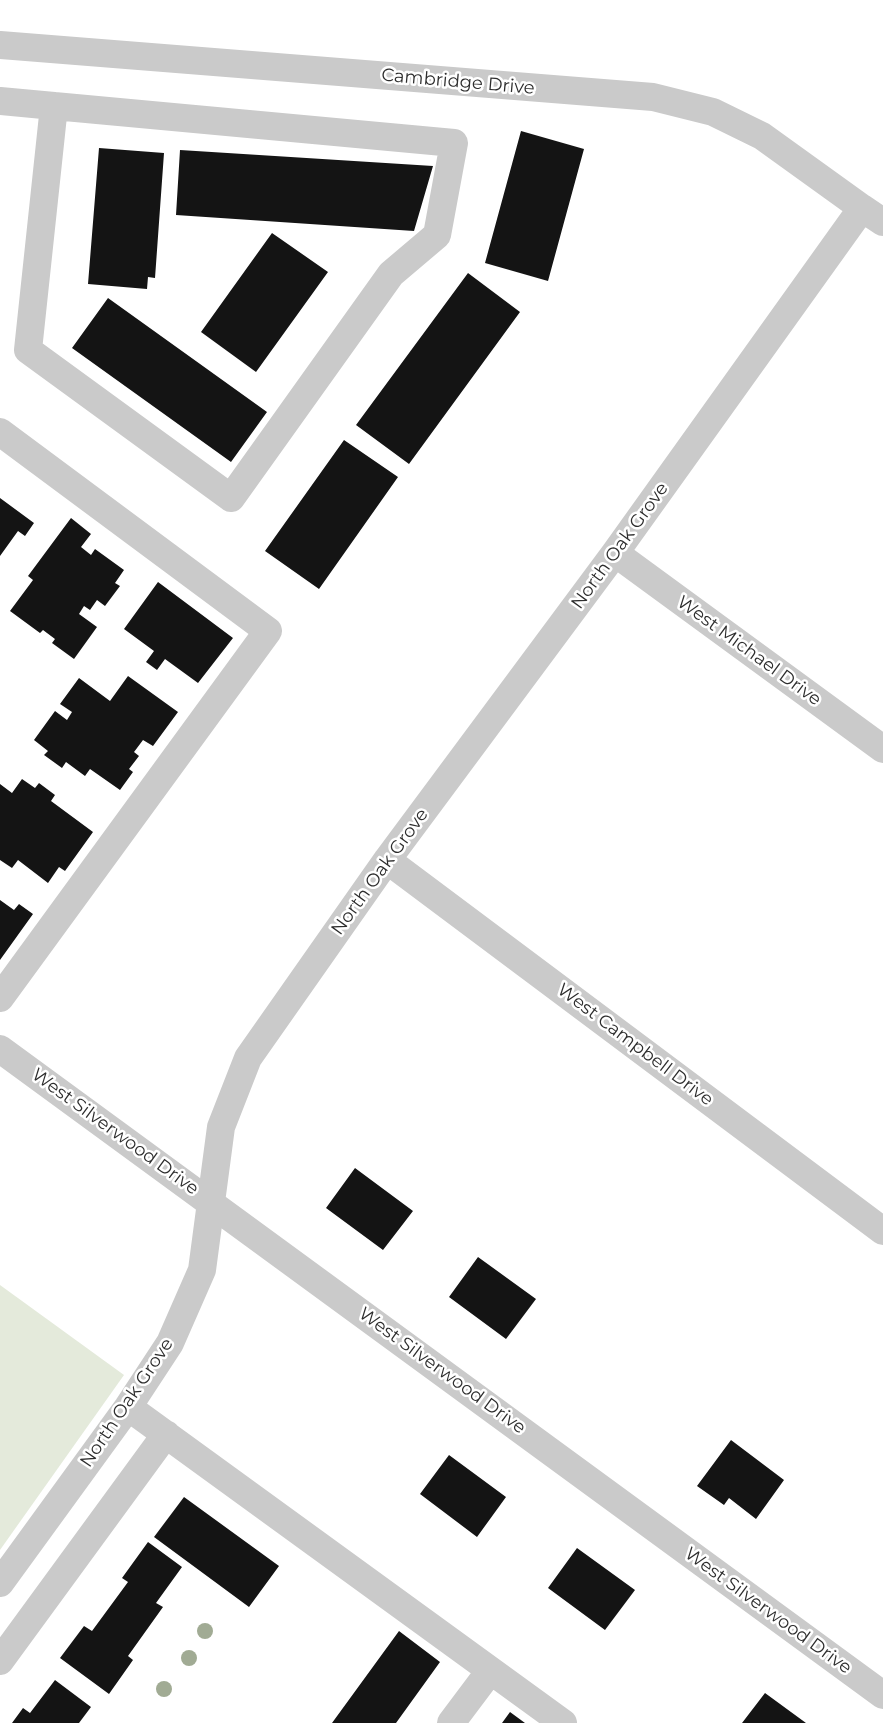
<!DOCTYPE html>
<style>
body{margin:0}
canvas{display:block;background:#fff}
</style>
<canvas width="883" height="1723"></canvas>
<script>
const c = document.querySelector('canvas').getContext('2d');
c.lineJoin = 'round';
function fill(path, color) { c.fillStyle = color; c.fill(path, 'evenodd'); }
const poly = rows => new Path2D(rows.map(r => 'M' + r).join(''));
function strokePath(path, color, width, dash) { c.strokeStyle = color; c.lineWidth = width; c.lineCap = dash ? 'butt' : 'round'; c.setLineDash(dash || []); c.stroke(path); }
function label(font, color, halo, rows, align = 'center') {
  c.font = font + ' Montserrat,sans-serif'; c.lineWidth = 5; c.setLineDash([]); c.textBaseline = 'middle'; c.strokeStyle = halo; c.fillStyle = color; for (const [text, x, y, turn = 0] of rows) {
    c.save(); c.translate(x, y); c.rotate((+turn || 0) * Math.PI / 180); c.textAlign = isNaN(turn) ? turn : align; if (halo) c.strokeText(text, 0, 0); c.fillText(text, 0, 0); c.restore();
  }
}
const green = poly([
 [0,1285,124,1375,0,1550]
]);
const building = poly([
 [521,131,584,149,548,281,485,263],
 [99,148,164,153,155,278,148,277,147,289,88,284],
 [180,150,433,166,414,231,176,215],
 [272,233,328,272,256,372,201,332],
 [468,273,520,312,409,464,356,425],
 [108,298,267,412,231,462,72,348],
 [344,440,398,477,319,589,265,551],
 [0,498,34,523,25,536,18,531,0,556],
 [71,518,91,534,81,547,91,555,95,549,124,570,115,583,120,586,105,606,97,600,90,610,84,606,79,614,97,627,74,659,52,643,55,639,43,630,40,633,10,611,33,580,28,576],
 [158,582,233,638,198,683,165,659,157,670,146,662,154,651,124,629],
 [128,676,178,712,153,746,143,740,134,752,139,756,129,769,133,772,120,790,90,769,85,776,66,762,62,768,44,755,48,751,34,740,55,711,67,720,72,712,60,704,79,678,110,701],
 [22,779,35,788,39,783,55,795,51,801,93,832,65,871,59,867,48,883,18,860,12,868,0,860,0,784,12,793],
 [0,900,14,910,19,904,33,914,0,960],
 [355,1168,413,1211,383,1250,326,1208],
 [478,1257,536,1299,506,1339,449,1297],
 [731,1440,784,1480,756,1519,729,1498,724,1505,697,1486],
 [449,1455,506,1497,477,1537,420,1494],
 [184,1497,279,1566,249,1607,154,1537],
 [148,1542,182,1567,156,1603,163,1607,128,1656,133,1660,109,1694,60,1658,84,1626,92,1631,128,1582,122,1578],
 [577,1548,635,1590,605,1630,548,1588],
 [399,1631,440,1662,396,1723,332,1723],
 [55,1680,91,1707,79,1723,12,1723,23,1708,30,1713],
 [765,1693,806,1723,742,1723],
 [510,1712,525,1723,502,1723]
]);
const minor = poly([
 [0,45,653,97,713,112,762,136,862,208,883,222],
 [0,101,54,106,454,143,437,235,391,274,231,498,28,350,54,106],
 [0,432,268,631,0,998],
 [615,553,883,749],
 [387,860,883,1231],
 [0,1049,883,1695],
 [128,1407,563,1723],
 [0,1583,128,1407,170,1343,202,1270,221,1127,248,1058,387,860,615,553,862,208],
 [0,1661,166,1434],
 [451,1723,490,1671]
]);
const trees = [
 [205,1631],
 [189,1658],
 [164,1689]
];
const streetNames = [
 ["Cambridge Drive",458,82,5],
 ["North Oak Grove",620,546,-54],
 ["West Michael Drive",749,651,36],
 ["North Oak Grove",380,872,-54],
 ["West Campbell Drive",635,1045,37],
 ["West Silverwood Drive",115,1132,36],
 ["West Silverwood Drive",442,1371,36],
 ["North Oak Grove",127,1403,-56],
 ["West Silverwood Drive",768,1611,36]
];
fill(green, '#e4eadb');
fill(building, '#141414');
strokePath(minor, '#cacaca', 28);
c.fillStyle = '#a1ab94';
for (const [x, y] of trees) { c.beginPath(); c.arc(x, y, 8, 0, 2 * Math.PI); c.fill(); }
label('18px', '#2d2d2d', '#fff', streetNames);
</script>
